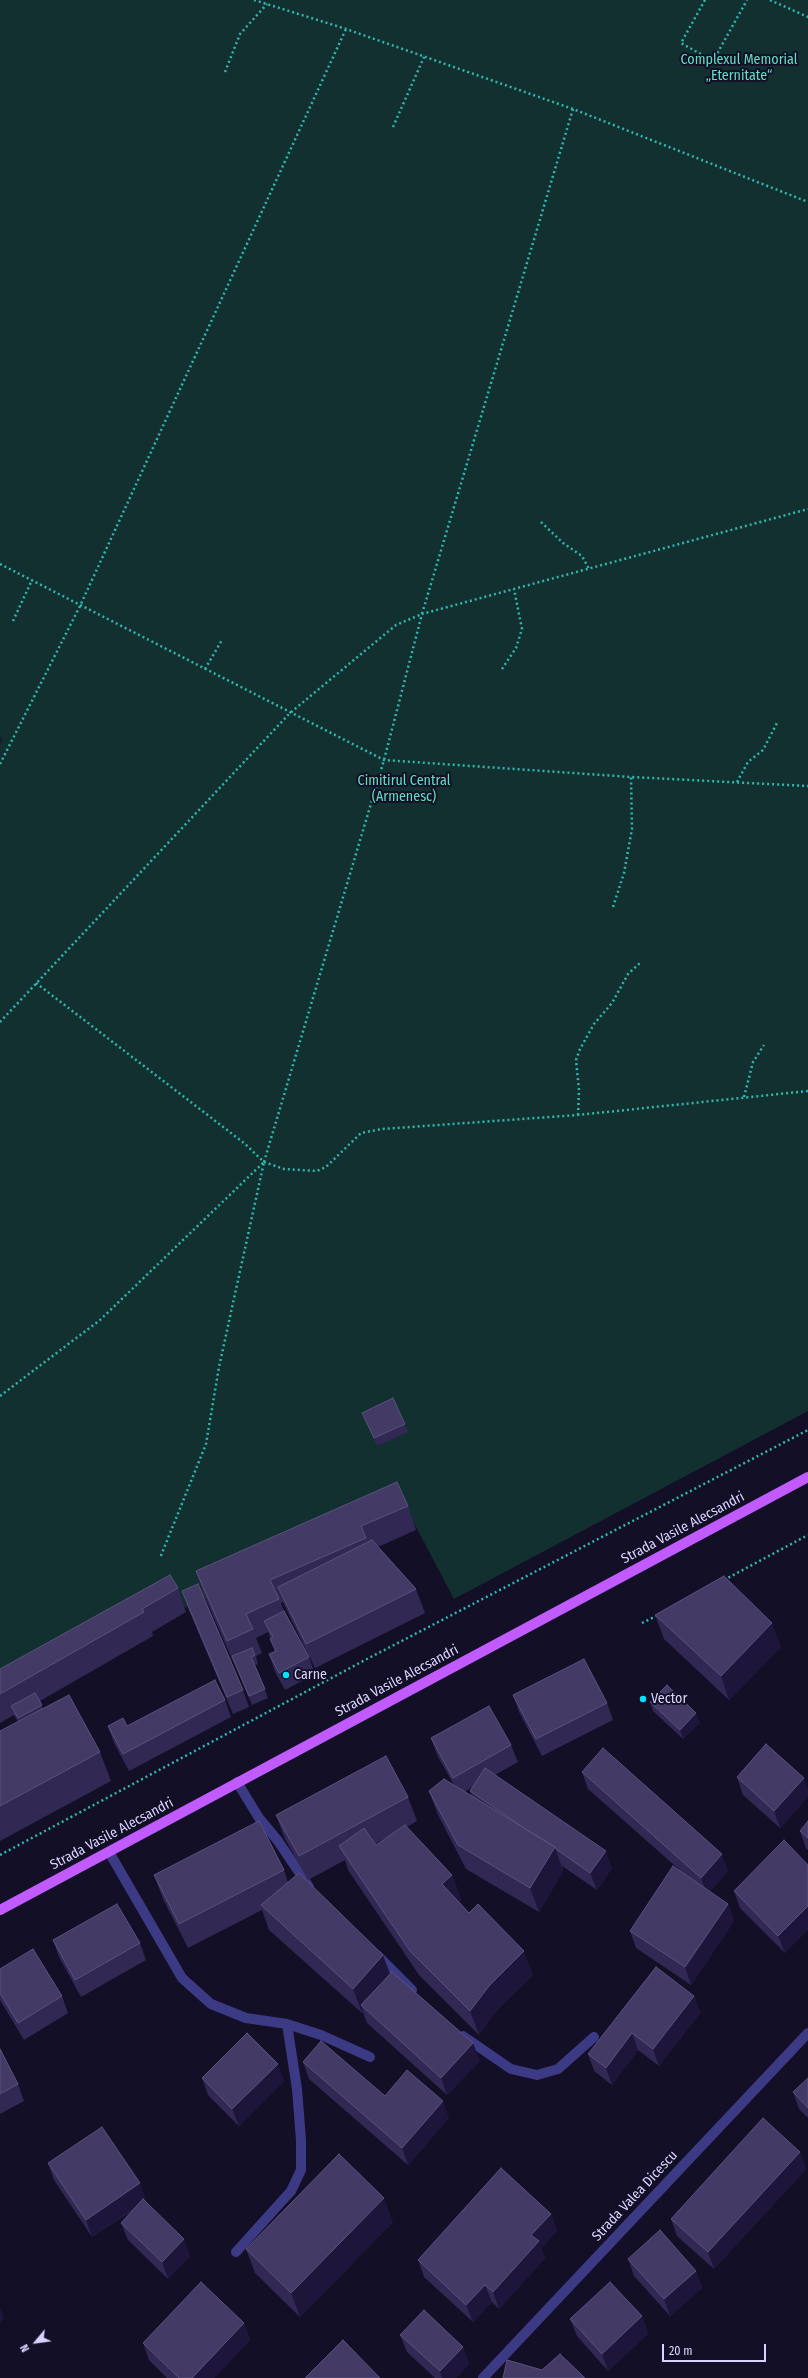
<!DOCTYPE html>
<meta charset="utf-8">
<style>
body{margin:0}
#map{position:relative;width:808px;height:2378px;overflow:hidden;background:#130f26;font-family:"Fira Sans Condensed",sans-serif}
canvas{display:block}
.north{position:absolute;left:16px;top:2322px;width:40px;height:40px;-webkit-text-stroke:3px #130f26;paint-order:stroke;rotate:241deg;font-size:11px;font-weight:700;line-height:16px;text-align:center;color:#d9d4ff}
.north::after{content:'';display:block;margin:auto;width:14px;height:18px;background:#d9d4ff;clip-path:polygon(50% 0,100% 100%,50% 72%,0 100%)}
.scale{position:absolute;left:662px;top:2344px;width:104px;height:18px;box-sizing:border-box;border:2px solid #d9d4ff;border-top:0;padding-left:5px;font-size:12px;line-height:14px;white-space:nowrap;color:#d9d4ff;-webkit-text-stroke:3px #130f26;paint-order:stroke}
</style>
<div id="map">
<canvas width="808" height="2378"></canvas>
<div class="north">N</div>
<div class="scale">20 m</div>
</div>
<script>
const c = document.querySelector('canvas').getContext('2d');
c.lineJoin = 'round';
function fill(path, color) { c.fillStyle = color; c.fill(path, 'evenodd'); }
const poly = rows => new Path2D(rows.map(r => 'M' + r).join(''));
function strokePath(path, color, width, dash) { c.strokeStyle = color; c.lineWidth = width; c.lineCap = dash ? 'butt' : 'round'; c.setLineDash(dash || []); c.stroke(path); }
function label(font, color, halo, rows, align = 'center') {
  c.font = font + ' "Fira Sans Condensed",sans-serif'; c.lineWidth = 4; c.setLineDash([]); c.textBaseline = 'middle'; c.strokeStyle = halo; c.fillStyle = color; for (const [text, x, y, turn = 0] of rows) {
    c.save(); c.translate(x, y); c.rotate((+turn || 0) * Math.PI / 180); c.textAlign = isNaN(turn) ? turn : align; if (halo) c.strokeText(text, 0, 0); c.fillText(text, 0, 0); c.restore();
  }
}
const green = poly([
 [0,0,808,0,808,1411,454,1599,405,1506,185,1608,179,1596,0,1696]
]);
const path = poly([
 [254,0,346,29,573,109,808,202],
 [705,0,681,43,713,61,747,0],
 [770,0,808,17],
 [225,72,240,34,267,4],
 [393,127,424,57],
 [541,522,563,543,582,556,589,569],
 [0,564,384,760,631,777,808,786],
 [13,621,32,580],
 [205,669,222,640],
 [502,669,516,648,522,629,514,589],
 [0,764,80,606,346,29],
 [737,782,748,762,763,750,778,721],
 [613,907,624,873,632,829,631,777],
 [36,983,244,1143,264,1162,284,1169,317,1171,326,1167,361,1133,382,1129,578,1115,808,1091],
 [0,1022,290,713,396,625,422,614,573,109],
 [744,1097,753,1062,764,1045],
 [578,1115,579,1090,576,1060,580,1049,594,1024,612,1003,628,974,640,963],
 [264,1162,384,760,422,614,808,509],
 [0,1396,100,1320,264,1162,219,1367,206,1444,160,1558],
 [724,1580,808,1535],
 [642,1623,658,1615],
 [0,1855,367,1659,808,1430]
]);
const lane = poly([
 [237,1782,259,1818,278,1841,309,1887],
 [109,1852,182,1978,211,2004,246,2018,287,2024,321,2035,370,2057],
 [377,1955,412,1990],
 [463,2036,511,2069,537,2075,558,2069,594,2037],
 [236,2252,291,2191,301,2170,301,2140,297,2089,287,2024]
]);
const street = poly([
 [483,2378,808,2033]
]);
const primary = poly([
 [0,1910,808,1477]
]);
const wall = poly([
 [362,1413,405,1424,408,1432,377,1446,366,1422],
 [408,1506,416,1530,378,1547,416,1589,425,1613,315,1668,287,1611,283,1602,281,1603,284,1611,309,1657,315,1674,285,1690,275,1672,269,1654,275,1652,268,1632,256,1638,262,1653,256,1656,258,1664,255,1665,268,1698,252,1705,204,1595,196,1571],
 [178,1588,186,1612,152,1632,153,1636,40,1701,43,1708,100,1752,111,1781,0,1841,0,1731,18,1722,14,1715,0,1723,0,1669],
 [182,1591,243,1690,249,1707,233,1714,188,1608],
 [655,1615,781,1647,729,1700,664,1639],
 [513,1695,607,1703,613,1720,542,1756,519,1712],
 [225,1700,231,1717,129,1771,114,1743,108,1726,127,1726],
 [650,1702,700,1722,683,1739,653,1711],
 [431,1738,511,1745,518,1762,495,1775,612,1868,597,1890,562,1866,563,1871,539,1912,466,1869,438,1815,429,1791,454,1785,437,1755],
 [472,1787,470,1791,472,1796,465,1792],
 [582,1772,728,1871,710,1891,728,1904,734,1921,691,1985,636,1948,630,1931,682,1872,588,1789],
 [737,1777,808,1789,808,1797,780,1828,743,1795],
 [408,1797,417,1821,407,1827,452,1875,461,1900,459,1902,469,1913,533,1975,497,2010,479,2035,419,1975,348,1870,345,1860,308,1880,285,1839,276,1815],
 [389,1836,376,1845,375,1844],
 [808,1821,808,1850,806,1848,800,1831],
 [808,1865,785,1953,740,1908,734,1891],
 [284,1870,288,1882,390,1974,480,2061,447,2095,367,2023,363,2012,362,2013,269,1930,262,1910,188,1948,163,1899,154,1875],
 [53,1940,140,1943,146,1960,81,1997,59,1957],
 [0,1969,62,1996,68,2013,24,2040,0,2000],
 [694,1996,700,2013,659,2066,638,2050,612,2085,594,2071,588,2054],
 [0,2049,18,2084,24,2101,0,2114],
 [303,2062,385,2096,449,2118,408,2165,309,2079],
 [202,2078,284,2081,239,2126,208,2095],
 [808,2078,808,2118,799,2109,793,2092],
 [800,2152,806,2169,714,2269,677,2236,671,2219],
 [48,2163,146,2200,145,2201,190,2256,168,2279,128,2240,121,2223,136,2208,92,2237,54,2180],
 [551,2214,557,2231,541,2248,545,2258,499,2309,492,2302,473,2322,424,2277,418,2260],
 [393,2222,300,2317,255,2273,246,2249],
 [628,2259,696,2271,702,2288,670,2316,634,2276],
 [642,2316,648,2334,608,2371,577,2336,570,2319],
 [244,2323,250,2340,214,2378,167,2378,149,2360,143,2343],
 [400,2335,463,2347,469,2364,456,2378,435,2378,407,2352]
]);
const shadedWall = poly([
 [0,735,2,740,0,744],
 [772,1623,781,1647,729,1700,721,1676],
 [696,1713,700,1722,683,1739,680,1730],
 [804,1778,808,1789,808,1797,780,1828,774,1811],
 [555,1847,563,1871,539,1912,530,1888],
 [606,1851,612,1868,597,1890,590,1873],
 [722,1854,728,1871,707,1895,701,1878],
 [452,1875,461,1900,451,1908,442,1884],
 [728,1904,734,1921,691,1985,685,1967],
 [808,1906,808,1930,785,1953,778,1936],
 [524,1951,533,1975,497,2010,479,2035,470,2011,489,1986],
 [383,1955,392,1979,361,2005,363,2012,362,2013,353,1989],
 [694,1996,700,2013,659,2066,653,2049],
 [632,2033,638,2050,612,2085,606,2068],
 [473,2043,480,2061,447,2095,441,2078],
 [278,2064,284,2081,239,2126,232,2109],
 [443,2101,449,2118,408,2165,402,2148],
 [800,2152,806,2169,714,2269,708,2252],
 [140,2183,146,2200,92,2237,86,2220],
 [384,2198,393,2222,300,2317,291,2293],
 [551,2214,557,2231,541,2248,545,2258,499,2309,493,2292,531,2235],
 [184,2239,190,2256,168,2279,162,2262],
 [696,2271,702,2288,670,2316,664,2299],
 [485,2285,492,2302,473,2322,466,2305],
 [0,2308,4,2318,0,2323],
 [642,2316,648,2334,608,2371,602,2354],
 [244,2323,250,2340,214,2378,192,2378],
 [463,2347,469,2364,456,2378,442,2378,440,2371]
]);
const building = poly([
 [393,1398,405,1424,374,1438,362,1413,393,1398],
 [397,1482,408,1506,361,1526,366,1538,270,1580,279,1599,246,1614,253,1629,227,1641,196,1571,397,1482],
 [372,1540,416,1589,306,1644,278,1587,372,1540],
 [170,1575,178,1588,142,1609,144,1612,0,1694,0,1669,170,1575],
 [724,1576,772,1623,721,1676,655,1615,724,1576],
 [198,1584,243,1690,227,1697,182,1591,198,1584],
 [284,1611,309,1657,279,1673,269,1654,276,1651,270,1639,273,1637,264,1621,284,1611],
 [252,1648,255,1655,251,1657,265,1689,249,1696,232,1656,252,1648],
 [584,1659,607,1703,536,1739,513,1695,584,1659],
 [215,1680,225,1700,123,1754,108,1726,123,1718,127,1726,215,1680],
 [667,1685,696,1713,680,1730,650,1702,667,1685],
 [35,1693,42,1705,18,1718,11,1706,35,1693],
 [69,1695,100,1752,0,1806,0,1731,69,1695],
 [489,1706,511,1745,453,1778,431,1738,489,1706],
 [766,1744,804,1778,774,1811,737,1777,766,1744],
 [603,1748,722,1854,701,1878,582,1772,603,1748],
 [386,1756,408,1797,299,1856,276,1815,386,1756],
 [485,1768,606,1851,590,1873,556,1849,555,1847,530,1832,470,1791,485,1768],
 [444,1779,555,1847,530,1888,458,1845,429,1791,444,1779],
 [259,1821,284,1870,179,1924,154,1875,259,1821],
 [808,1821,808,1838,800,1831,808,1821],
 [405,1825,452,1875,442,1884,469,1913,478,1904,524,1951,489,1986,470,2011,410,1951,339,1846,364,1828,376,1845,405,1825],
 [784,1840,808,1865,808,1906,778,1936,734,1891,784,1840],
 [673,1866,728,1904,685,1967,630,1931,673,1866],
 [299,1873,383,1955,353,1989,261,1905,299,1873],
 [117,1904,140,1943,75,1980,53,1940,117,1904],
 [33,1949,62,1996,18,2023,0,1993,0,1969,33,1949],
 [656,1967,694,1996,653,2049,632,2033,606,2068,588,2054,656,1967],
 [392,1972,473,2043,441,2078,361,2005,392,1972],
 [247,2033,278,2064,232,2109,202,2078,247,2033],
 [321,2041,385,2096,407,2070,443,2101,402,2148,303,2062,321,2041],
 [0,2049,18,2084,0,2094,0,2049],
 [808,2078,808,2108,793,2092,808,2078],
 [763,2118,800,2152,708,2252,671,2219,763,2118],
 [102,2127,140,2183,86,2220,48,2163,102,2127],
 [339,2154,384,2198,291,2293,246,2249,339,2154],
 [501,2168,551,2214,531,2235,539,2241,493,2292,485,2285,466,2305,418,2260,501,2168],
 [143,2199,184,2239,162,2262,121,2223,143,2199],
 [660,2230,696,2271,664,2299,628,2259,660,2230],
 [201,2282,244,2323,192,2378,179,2378,143,2343,201,2282],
 [610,2282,642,2316,602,2354,570,2319,610,2282],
 [424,2310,463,2347,440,2371,400,2335,424,2310],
 [343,2340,380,2378,305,2378,343,2340],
 [560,2354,585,2378,503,2378,507,2360,542,2370,560,2354]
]);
const markers = [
 [286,1675,4,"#00e5ff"],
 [643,1699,4,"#00e5ff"]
];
const parkNames = [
 ["Complexul Memorial",739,60],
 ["„Eternitate“",739,76],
 ["Cimitirul Central",404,781],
 ["(Armenesc)",404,797]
];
const streetNames = [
 ["Strada Vasile Alecsandri",683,1528,-28],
 ["Strada Vasile Alecsandri",397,1681,-28],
 ["Strada Vasile Alecsandri",112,1834,-28],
 ["Strada Valea Dicescu",635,2196,-47]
];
const poiNames = [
 ["Carne",294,1675],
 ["Vector",651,1699]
];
fill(green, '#12302f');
strokePath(path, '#2fb8b0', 2.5, [2, 3]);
strokePath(lane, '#3d3a85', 10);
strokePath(street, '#3d3a85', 10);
strokePath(primary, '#c25bff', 10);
fill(wall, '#312854');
fill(shadedWall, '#1d163a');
fill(building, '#433a66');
strokePath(building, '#5a527e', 1);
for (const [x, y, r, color] of markers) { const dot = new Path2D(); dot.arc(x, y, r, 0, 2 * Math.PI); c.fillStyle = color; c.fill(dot); strokePath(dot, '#130f26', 1.5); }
label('14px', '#5fe0c0', '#130f26', parkNames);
label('14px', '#d9d4ff', '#130f26', streetNames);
label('14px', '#d9d4ff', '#130f26', poiNames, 'left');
</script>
